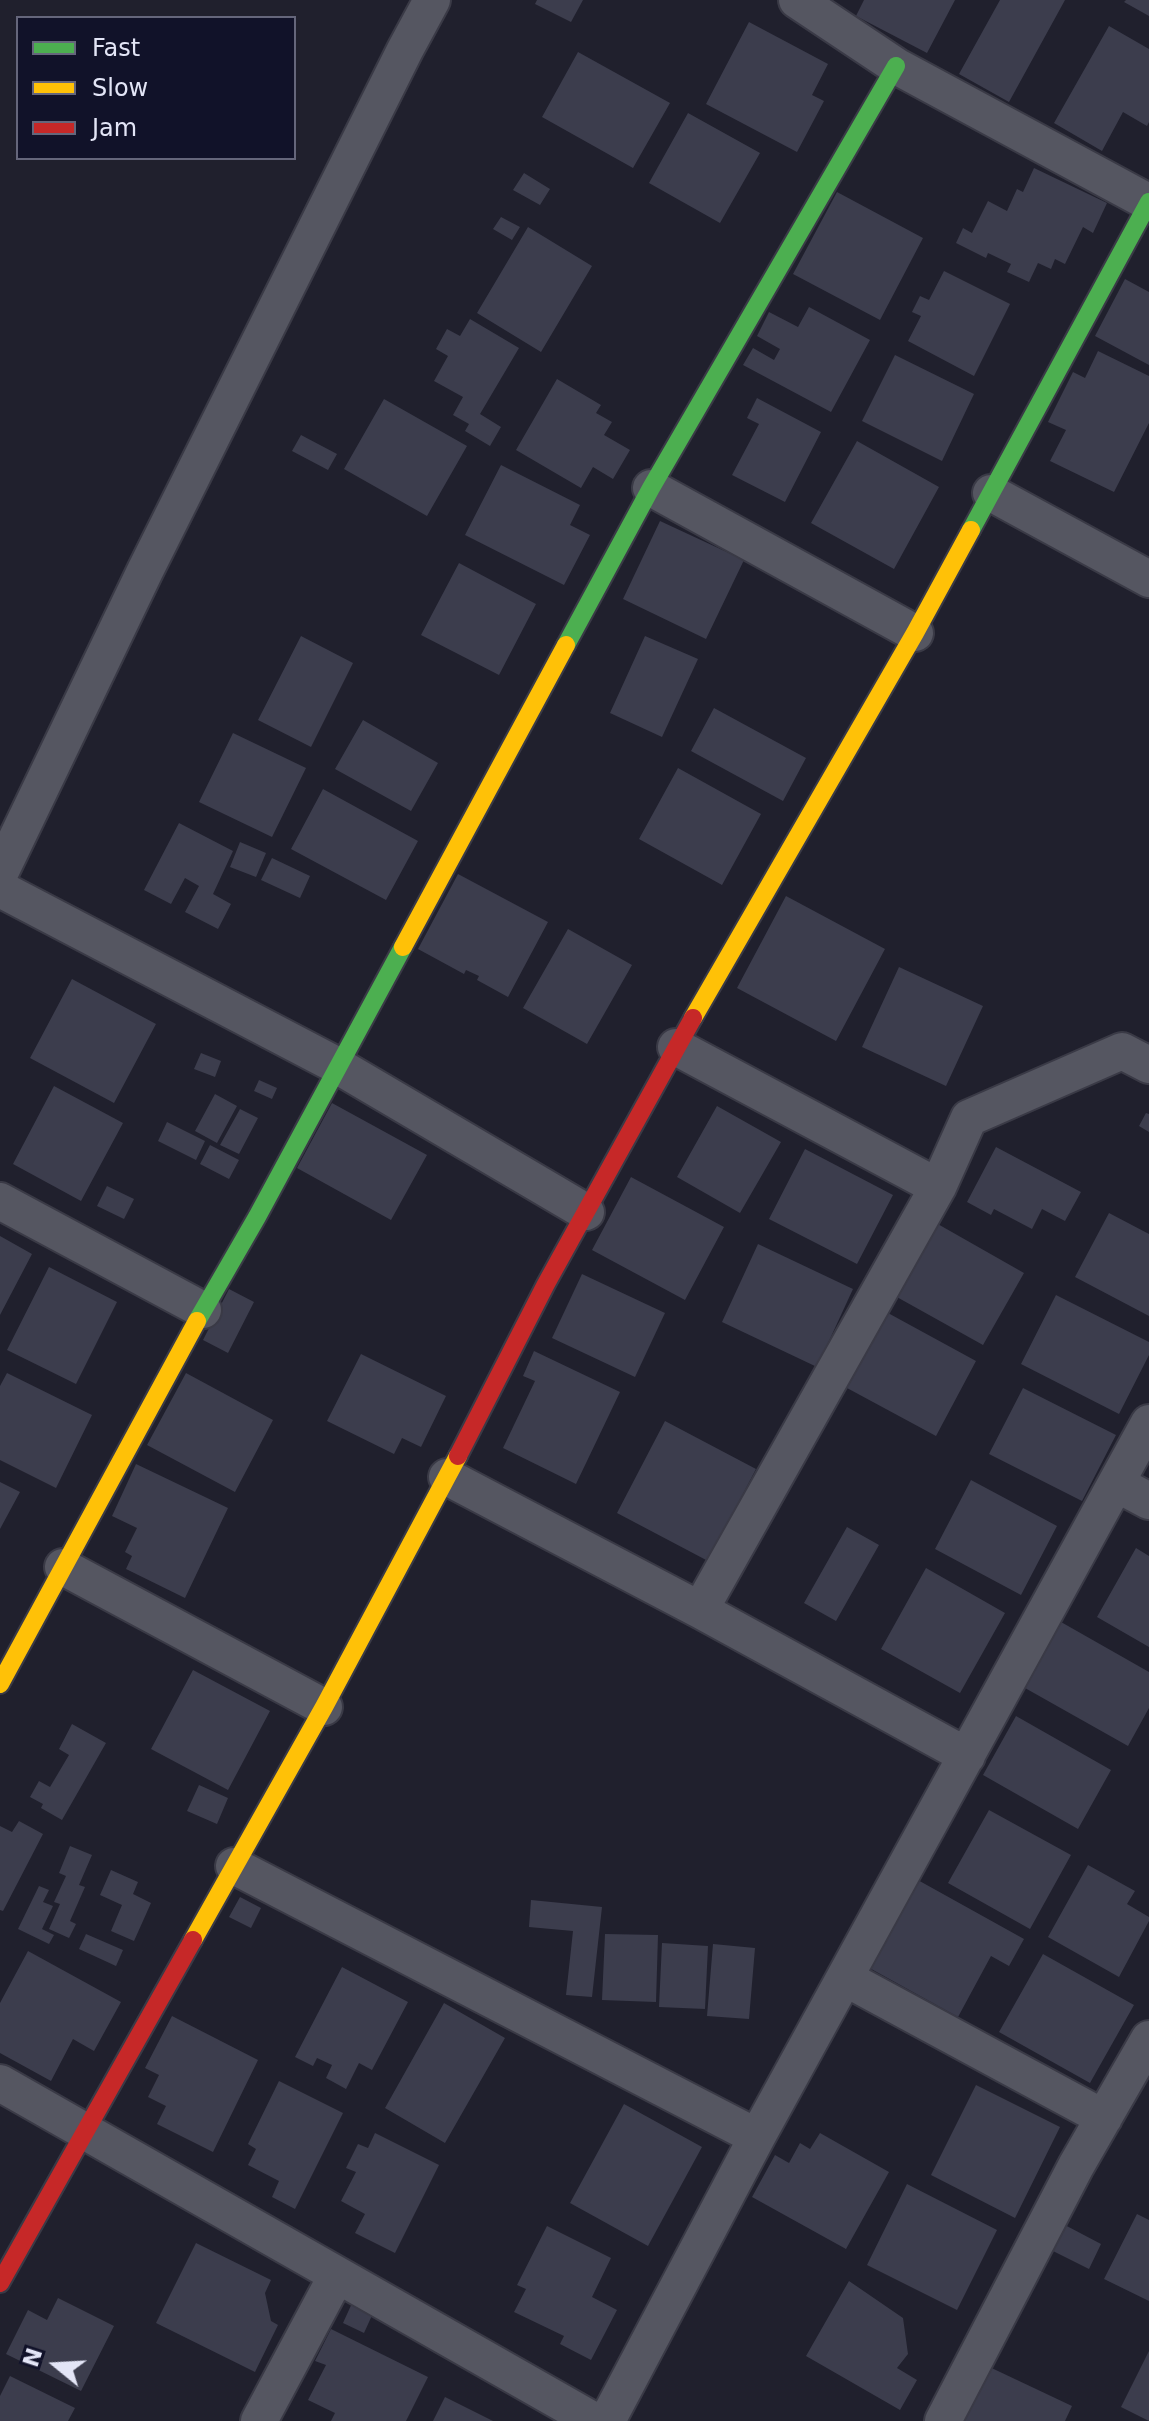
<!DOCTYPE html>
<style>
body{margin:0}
#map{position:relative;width:1149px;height:2421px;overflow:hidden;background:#20202d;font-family:"DejaVu Sans",sans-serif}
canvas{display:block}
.legend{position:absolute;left:16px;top:16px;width:280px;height:144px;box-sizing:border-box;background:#111229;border:2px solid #65667b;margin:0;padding:10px 14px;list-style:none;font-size:24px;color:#e3e5f6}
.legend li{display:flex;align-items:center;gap:16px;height:40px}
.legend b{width:40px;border:2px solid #65667b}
.north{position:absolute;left:16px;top:2325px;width:80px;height:80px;-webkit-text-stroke:6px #111229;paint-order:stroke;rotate:288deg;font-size:22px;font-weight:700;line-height:32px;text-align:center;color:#e3e5f6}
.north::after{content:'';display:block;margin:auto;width:28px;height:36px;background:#e3e5f6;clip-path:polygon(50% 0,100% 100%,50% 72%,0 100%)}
</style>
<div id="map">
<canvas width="1149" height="2421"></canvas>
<ul class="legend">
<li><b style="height:10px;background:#4caf50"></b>Fast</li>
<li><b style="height:10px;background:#ffc107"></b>Slow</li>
<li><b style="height:10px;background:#c62828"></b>Jam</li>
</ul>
<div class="north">N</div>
</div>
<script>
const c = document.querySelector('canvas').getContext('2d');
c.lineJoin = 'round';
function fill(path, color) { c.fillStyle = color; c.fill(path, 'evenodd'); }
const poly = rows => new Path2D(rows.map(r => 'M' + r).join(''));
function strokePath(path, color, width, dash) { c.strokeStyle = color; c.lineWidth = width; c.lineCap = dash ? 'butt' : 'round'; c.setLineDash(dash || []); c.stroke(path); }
const building = poly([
 [537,0,583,0,571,22,535,4],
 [864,0,955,0,927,53,856,16],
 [1000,0,1065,0,1009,102,959,74],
 [1126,0,1149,0,1149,16,1124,2],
 [749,22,828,64,812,95,824,101,797,152,706,104],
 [1109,26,1149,49,1149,122,1147,126,1123,112,1102,151,1054,123],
 [578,52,670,103,633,168,542,117],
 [688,113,760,153,720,223,649,183],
 [1034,168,1107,203,1093,233,1083,227,1065,264,1055,259,1051,269,1038,263,1029,282,1007,272,1011,264,988,253,986,258,956,243,963,228,972,233,988,201,1007,211,1017,189,1023,192],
 [524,173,550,189,540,205,513,190],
 [837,192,923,238,880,320,793,274],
 [501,217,520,227,512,240,493,229],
 [528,227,592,266,541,352,477,313],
 [944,271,1010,304,974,376,908,341,921,316,912,312,920,296,929,300],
 [1125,279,1149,292,1149,365,1095,336],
 [809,307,870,340,831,412,743,365,753,348,774,360,780,349,757,336,769,312,798,327],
 [470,319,519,348,480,414,501,427,490,446,465,431,469,424,453,415,463,397,434,381,448,356,436,349,447,329,460,336],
 [1098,351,1149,376,1149,423,1114,492,1050,461,1066,430,1048,422,1073,372,1085,378],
 [895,355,974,394,942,461,862,421],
 [557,379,601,405,596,413,612,422,604,435,630,450,613,479,593,467,581,488,516,450],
 [757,398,821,432,785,502,732,475,759,424,747,418],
 [384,399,467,446,427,516,344,469],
 [301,435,337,454,328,470,292,451],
 [857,441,939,487,894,569,811,523],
 [501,465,580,505,570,525,590,535,564,585,465,535],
 [660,521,744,560,706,639,623,599],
 [459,563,536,604,499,675,421,635],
 [301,636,353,663,311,747,258,720],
 [645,636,698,659,662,737,610,713],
 [714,708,806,758,783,801,691,751],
 [363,720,438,763,411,811,335,769],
 [233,733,306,768,272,837,199,802],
 [678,768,761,814,722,885,639,839],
 [323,789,418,841,386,900,291,849],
 [179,823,233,851,213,894,231,904,218,929,185,912,199,886,185,878,171,904,144,890],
 [240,842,266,853,256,877,230,867],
 [272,858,310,876,300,898,261,880],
 [458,874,548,922,508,997,477,980,479,976,466,970,464,974,418,949],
 [786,896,885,949,836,1041,737,988],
 [568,929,632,965,587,1044,523,1008],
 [899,967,983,1006,946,1086,862,1047],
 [72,979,156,1024,114,1103,30,1058],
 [201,1053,221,1061,215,1077,194,1069],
 [259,1080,277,1088,272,1099,254,1091],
 [54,1086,123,1123,81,1201,13,1164],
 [215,1094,237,1106,217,1143,195,1131],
 [332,1103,427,1155,391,1220,297,1168],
 [717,1106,781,1142,740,1213,677,1177],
 [240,1109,258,1118,239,1154,220,1145],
 [1146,1113,1149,1114,1149,1132,1139,1126],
 [167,1122,205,1141,196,1160,158,1141],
 [210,1145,239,1160,229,1179,200,1164],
 [996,1147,1081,1192,1065,1221,1042,1209,1032,1229,994,1209,991,1215,967,1202],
 [805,1149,893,1195,857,1264,769,1219],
 [631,1177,724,1227,685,1300,592,1250],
 [107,1186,134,1199,124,1219,97,1206],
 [1109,1213,1149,1234,1149,1316,1075,1277],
 [936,1223,1024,1273,983,1345,895,1296],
 [0,1236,32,1254,0,1315],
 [758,1244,853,1289,817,1367,722,1322],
 [49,1267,117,1302,76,1384,7,1350],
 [582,1274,665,1313,635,1377,552,1338],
 [229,1289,254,1302,228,1353,203,1340],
 [1056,1295,1149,1342,1149,1355,1119,1414,1021,1364],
 [888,1313,976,1361,936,1436,847,1388],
 [534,1351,620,1392,576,1484,503,1448,535,1381,523,1376],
 [361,1354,446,1396,421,1447,402,1438,394,1454,327,1421],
 [7,1373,92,1415,56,1488,0,1460,0,1386],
 [186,1373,273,1420,235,1492,147,1445],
 [1023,1388,1116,1435,1082,1501,989,1454],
 [665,1421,756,1469,708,1561,617,1513],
 [136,1464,228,1508,185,1598,126,1569,132,1556,125,1552,137,1528,112,1516],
 [971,1480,1057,1526,1021,1595,935,1549],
 [0,1482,20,1492,0,1529],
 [847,1527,879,1545,836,1621,804,1603],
 [1136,1548,1149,1556,1149,1647,1097,1617],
 [926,1568,1005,1613,960,1693,881,1649],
 [1061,1622,1149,1672,1149,1708,1128,1746,1025,1688],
 [193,1670,270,1711,228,1790,151,1749],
 [1016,1716,1111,1770,1078,1829,983,1775],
 [72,1724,106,1743,62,1820,41,1808,43,1804,30,1797,39,1781,50,1787,69,1755,59,1749],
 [199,1785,228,1798,217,1824,187,1811],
 [989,1810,1071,1855,1030,1929,948,1883],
 [19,1821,43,1834,3,1911,0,1910,0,1826,12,1832],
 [70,1846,92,1855,79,1885,85,1887,70,1921,76,1924,69,1938,49,1929,60,1904,54,1902,66,1876,59,1873],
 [1088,1865,1135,1891,1127,1904,1149,1917,1149,1921,1119,1977,1048,1937],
 [111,1870,138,1882,133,1894,151,1903,134,1941,111,1931,122,1905,100,1895],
 [916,1879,1024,1939,1009,1966,991,1956,958,2017,864,1965],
 [39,1886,49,1890,43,1902,53,1906,42,1929,54,1935,49,1944,18,1929],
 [240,1897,261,1908,251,1928,229,1917],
 [531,1900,602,1907,592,1997,566,1995,573,1931,529,1927],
 [86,1934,123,1950,116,1966,79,1949],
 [605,1934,658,1935,656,2002,602,2000],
 [662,1943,708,1946,705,2009,659,2007],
 [713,1944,755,1948,749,2019,707,2016],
 [28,1951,121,2002,94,2051,73,2039,51,2081,0,2053,0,2003],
 [1043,1954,1134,2005,1090,2083,999,2032],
 [342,1967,408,2002,372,2070,359,2063,346,2089,326,2078,332,2065,317,2058,313,2066,295,2057],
 [444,2003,505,2038,445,2143,385,2108],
 [172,2016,258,2060,213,2152,157,2124,166,2106,148,2097,159,2075,145,2068],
 [279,2081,343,2113,295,2209,272,2197,279,2181,248,2165,256,2149,248,2144],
 [976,2085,1060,2127,1015,2218,931,2175],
 [624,2104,702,2147,648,2246,570,2203],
 [375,2133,439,2165,395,2253,355,2233,365,2214,341,2201,356,2172,346,2168,358,2144,368,2148],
 [820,2133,889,2172,846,2249,752,2197,775,2155,789,2163,800,2143,810,2149],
 [907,2184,997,2230,957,2310,867,2265],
 [1137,2214,1149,2220,1149,2301,1104,2279],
 [1063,2224,1101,2244,1089,2269,1051,2250],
 [547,2226,611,2258,592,2297,617,2310,591,2360,560,2344,564,2336,514,2312,526,2289,517,2285],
 [196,2243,271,2280,265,2293,271,2321,278,2325,255,2372,156,2323],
 [849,2281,903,2318,908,2354,897,2368,917,2380,900,2410,806,2356],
 [58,2298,114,2326,81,2391,6,2354,28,2310,47,2320],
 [353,2301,374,2311,364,2333,343,2323],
 [331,2329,428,2377,406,2421,331,2421,335,2413,308,2400,326,2365,315,2361],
 [1149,2351,1149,2421,1121,2407],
 [981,2363,1072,2406,1065,2421,965,2421,953,2415],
 [10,2376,75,2408,68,2421,0,2421,0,2396],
 [445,2397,493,2421,433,2421]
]);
const street = poly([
 [797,0,896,66,1148,202],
 [651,488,915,633],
 [991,493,1149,579],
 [0,873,145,571,405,50,432,0],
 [0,889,338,1066,586,1212],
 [676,1047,938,1187],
 [0,1201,203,1310],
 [447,1477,700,1610,967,1756],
 [1117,1484,1149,1501],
 [63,1567,324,1707],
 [700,1610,938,1187,969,1118,1122,1051,1149,1065],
 [234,1866,757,2137],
 [845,1978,1104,2118],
 [0,2083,594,2421],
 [259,2421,337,2275],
 [607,2421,757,2137,1149,1423],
 [943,2421,1076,2166,1149,2039]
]);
const fast = poly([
 [971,530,1149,202],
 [566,645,651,488,896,66],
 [197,1321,257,1217,403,947]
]);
const slow = poly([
 [403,947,566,645],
 [693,1018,915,633,971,530],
 [0,1684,197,1321],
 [193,1940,324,1707,458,1456]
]);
const jam = poly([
 [458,1456,546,1284,693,1018],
 [0,2283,193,1940]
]);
fill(building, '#3c3d4d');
strokePath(street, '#3a3a46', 40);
strokePath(fast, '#3a3a46', 22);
strokePath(slow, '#3a3a46', 22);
strokePath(jam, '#3a3a46', 22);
strokePath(street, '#555661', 36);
strokePath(fast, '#4caf50', 18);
strokePath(slow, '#ffc107', 18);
strokePath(jam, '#c62828', 18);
</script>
